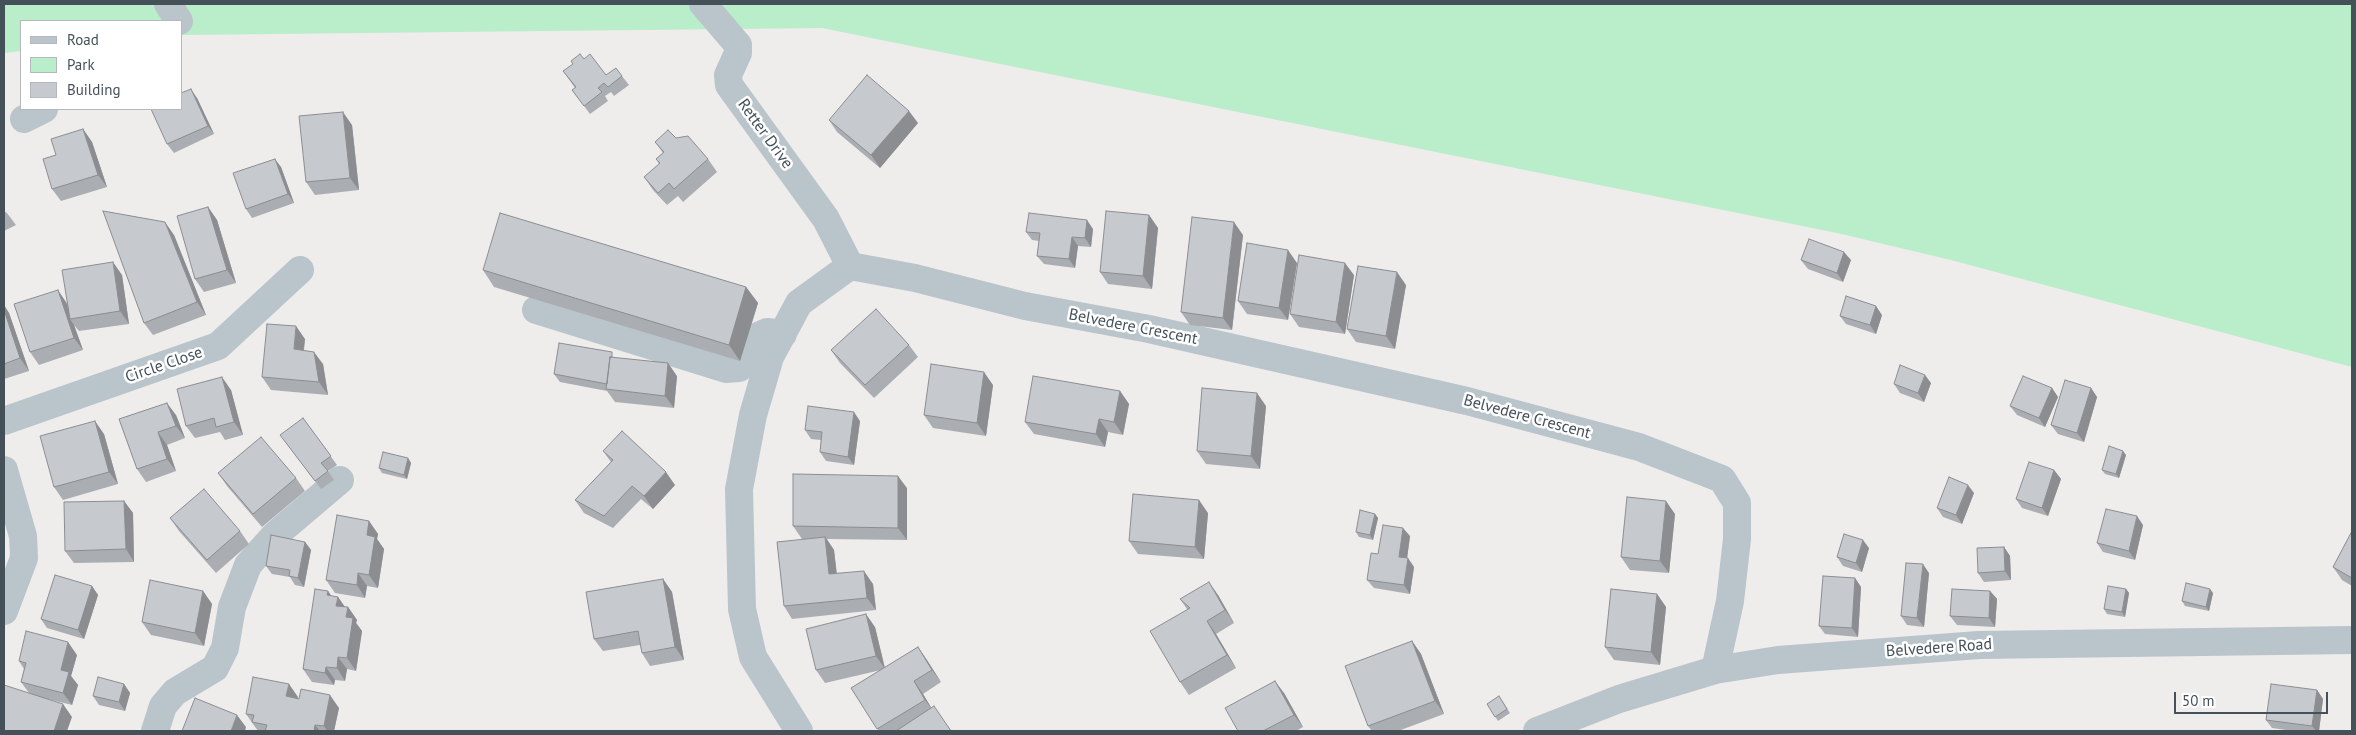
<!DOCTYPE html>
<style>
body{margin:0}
#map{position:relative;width:2356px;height:735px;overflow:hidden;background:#efecec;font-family:"PT Sans",sans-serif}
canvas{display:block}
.frame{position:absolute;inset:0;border:5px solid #455159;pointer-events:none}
.legend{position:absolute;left:20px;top:20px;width:162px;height:90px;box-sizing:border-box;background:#fff;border:1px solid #b5b9bd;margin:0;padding:6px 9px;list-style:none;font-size:15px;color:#455159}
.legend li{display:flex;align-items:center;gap:10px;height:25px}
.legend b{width:25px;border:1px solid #b5b9bd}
.scale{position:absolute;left:2174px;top:692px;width:154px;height:22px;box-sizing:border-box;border:2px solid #455159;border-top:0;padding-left:6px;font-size:15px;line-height:18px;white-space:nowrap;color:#455159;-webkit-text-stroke:4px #fff;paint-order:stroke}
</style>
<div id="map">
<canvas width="2356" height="735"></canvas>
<div class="frame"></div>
<ul class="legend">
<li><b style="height:6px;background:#bac5cb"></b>Road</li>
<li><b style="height:14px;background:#baedca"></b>Park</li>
<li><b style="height:14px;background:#c6cacf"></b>Building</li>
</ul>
<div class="scale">50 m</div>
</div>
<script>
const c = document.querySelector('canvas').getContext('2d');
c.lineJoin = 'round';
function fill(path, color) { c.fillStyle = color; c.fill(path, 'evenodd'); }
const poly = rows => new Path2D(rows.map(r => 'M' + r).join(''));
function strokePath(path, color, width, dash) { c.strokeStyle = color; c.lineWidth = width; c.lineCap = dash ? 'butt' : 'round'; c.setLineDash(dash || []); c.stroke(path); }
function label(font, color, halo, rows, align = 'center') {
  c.font = font + ' "PT Sans",sans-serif'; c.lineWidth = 5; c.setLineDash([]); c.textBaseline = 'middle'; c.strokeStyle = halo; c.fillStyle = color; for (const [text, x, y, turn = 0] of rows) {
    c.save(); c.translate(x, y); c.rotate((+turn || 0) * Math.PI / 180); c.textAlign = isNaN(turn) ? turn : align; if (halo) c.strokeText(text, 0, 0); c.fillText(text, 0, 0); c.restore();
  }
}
const green = poly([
 [4,4,2352,4,2352,367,1951,260,1837,233,822,28,181,35,181,21,21,21,21,51,4,53]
]);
const minor = poly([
 [168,4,179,21],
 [703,4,738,45,738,53,728,75,729,85,826,219,850,266],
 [24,119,44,109],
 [536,310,726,369,739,368,746,363,758,336,767,332,783,334],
 [4,421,218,346,300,270],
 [4,470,23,536,24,558,4,611],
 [155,731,163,706,175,692,215,668,225,648,232,607,248,565,274,536,340,480],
 [799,731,753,657,742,609,739,489,753,415,770,357,799,303,850,266,915,278,1025,306,1149,329,1467,401,1639,447,1722,479,1737,503,1737,539,1730,601,1715,670],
 [1537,731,1619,699,1715,670,1778,660,1979,645,2352,640]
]);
const wall = poly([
 [584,59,606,75,622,76,629,85,614,96,611,92,605,96,608,101,590,114,572,90,575,88,563,71],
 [197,98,214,134,174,153,167,144],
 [829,120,918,123,880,168,837,132],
 [352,125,359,190,315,195,306,182],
 [83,129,92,142,107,187,61,201,52,189,56,155],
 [676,138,708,159,717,172,683,202,678,196,667,205,653,190,644,177,659,164,656,159,663,153,655,142],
 [281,167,294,203,252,218,246,209],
 [208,207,217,220,236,283,204,292,195,279],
 [4,211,7,213,16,225,4,231],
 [1149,215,1158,228,1152,289,1108,284,1100,272],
 [1093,229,1091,247,1078,246,1075,268,1044,264,1037,256,1039,241,1032,240,1026,232],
 [174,235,206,315,153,335,144,323],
 [1243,235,1232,330,1190,325,1181,312],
 [1801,260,1851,260,1843,282,1808,269],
 [1297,263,1288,320,1247,314,1238,301],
 [483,270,746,287,758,303,740,361,494,287],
 [122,275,129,324,79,331,74,325,83,350,39,365,30,352,66,302,68,306],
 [1354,275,1345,334,1299,327,1290,314],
 [1406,285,1395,349,1356,342,1347,329],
 [4,305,9,313,29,371,4,379],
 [1882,315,1876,334,1846,324,1840,316],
 [305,339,304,351,323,364,328,395,271,390,262,377],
 [909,345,918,357,874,398,840,363,831,350],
 [554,374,677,376,674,408,615,402,607,391,560,382],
 [1931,383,1924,402,1900,393,1894,384],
 [993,385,986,436,933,428,924,415],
 [2052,388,2058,397,2045,427,2017,415,2010,406],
 [2091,388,2097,397,2084,442,2058,434,2051,425],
 [231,390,243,435,225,440,220,432,195,438,186,426],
 [1120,391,1129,404,1123,435,1108,432,1105,447,1034,434,1025,422],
 [1266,406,1260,469,1206,464,1197,451],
 [176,415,185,438,167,445,176,471,146,482,137,469,119,419],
 [303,418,337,465,328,471,334,480,321,489,287,444],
 [860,421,854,465,826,461,820,452,821,440,811,439,805,430],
 [104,434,118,484,63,500,54,487],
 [603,451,675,485,653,509,641,499,613,528,584,513,575,500,611,462],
 [2126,455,2119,478,2105,474,2102,470],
 [408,458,411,463,407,479,382,473,379,468],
 [2054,470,2061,479,2048,516,2022,508,2016,499],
 [218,473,296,478,305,491,262,527,227,486],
 [907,488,907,540,827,539,834,550,837,574,873,584,876,610,792,619,784,606,806,539,802,539,793,526],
 [1974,493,1962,524,1943,517,1937,508],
 [124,501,133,513,134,562,74,563,65,551],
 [1208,513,1204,559,1138,554,1129,541],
 [1375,514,1378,518,1373,540,1359,537,1356,532],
 [1675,514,1669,573,1630,570,1621,557],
 [170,518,240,531,249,544,216,573,179,531],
 [369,521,378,534,377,539,384,549,378,588,367,586,365,598,335,593,326,580],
 [2143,525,2135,560,2103,552,2097,543],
 [2352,531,2352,586,2342,580,2333,567],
 [1410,536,1407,558,1414,567,1410,594,1374,588,1367,580,1378,554],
 [305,542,311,550,304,587,295,585,290,577,272,574,266,566],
 [2004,547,2010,556,2011,580,1984,582,1978,573],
 [1869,548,1862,572,1843,566,1837,557],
 [1929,573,1924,627,1907,625,1901,616],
 [1855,578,1861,587,1858,637,1825,634,1819,626],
 [663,579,672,592,684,660,650,666,642,653,640,645,603,651,594,639],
 [92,586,98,595,84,639,47,628,41,619],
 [2126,589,2129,593,2125,617,2107,614,2104,609],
 [203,591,212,604,204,646,151,635,142,622],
 [328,591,331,596,338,597,345,607,348,607,357,620,356,623,362,631,356,671,347,669,345,681,335,680,334,685,312,682,303,669],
 [1990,591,1997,599,1995,627,1957,625,1950,616],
 [2213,593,2209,611,2185,606,2182,601],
 [1657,594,1666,607,1660,665,1614,660,1605,647],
 [1218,595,1234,623,1216,634,1236,668,1189,695,1180,682,1187,609,1180,599],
 [875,627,885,668,918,647,941,682,923,694,931,708,952,731,879,731,851,688,881,670,825,683,816,670],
 [1412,641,1421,654,1444,714,1398,731,1372,731,1368,726],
 [77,655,71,676,78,685,72,705,48,699,72,717,29,693,21,682,24,669,19,661],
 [124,684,130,693,125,711,99,705,93,696],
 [2317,690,2323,699,2319,731,2293,731,2272,728,2266,720],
 [1284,693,1303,727,1296,731,1238,731],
 [1499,696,1510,713,1498,721,1487,704],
 [298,697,297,699,339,708,334,731,258,731,246,714]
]);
const shadedWall = poly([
 [191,89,197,98,214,134,208,126],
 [909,111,918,123,880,168,871,155],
 [343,112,352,125,359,190,350,178],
 [83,129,92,142,107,187,98,175],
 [275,159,281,167,294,203,288,194],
 [208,207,217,220,236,283,227,270],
 [1149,215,1158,228,1152,289,1143,276],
 [1087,220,1093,229,1091,247,1085,238],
 [165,222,174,235,206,315,197,302],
 [1234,222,1243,235,1232,330,1223,318],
 [1072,237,1078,246,1075,268,1069,259],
 [1288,250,1297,263,1288,320,1279,308],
 [1844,252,1851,260,1843,282,1837,273],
 [113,262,122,275,129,324,120,311],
 [1345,263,1354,275,1345,334,1336,322],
 [1397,272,1406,285,1395,349,1386,336],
 [746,287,758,303,740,361,729,345],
 [58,290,66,302,72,318,70,319,74,325,83,350,74,338],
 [4,305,9,313,29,371,20,358,4,310],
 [1876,306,1882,315,1876,334,1870,325],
 [296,326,305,339,302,362,294,349],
 [314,352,323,364,328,395,319,382],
 [668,363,677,376,674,408,665,396],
 [984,372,993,385,986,436,977,423],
 [1925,375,1931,383,1924,402,1918,393],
 [222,377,231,390,243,435,234,422],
 [2052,388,2058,397,2045,427,2039,418],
 [2091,388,2097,397,2084,442,2077,433],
 [1120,391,1129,404,1123,435,1114,422],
 [1257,393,1266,406,1260,469,1251,456],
 [167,403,176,415,185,438,176,426],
 [854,412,860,421,854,465,848,457],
 [1099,419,1108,432,1105,447,1096,434],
 [95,421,104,434,118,484,109,472],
 [158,432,167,445,176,471,167,459],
 [2123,451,2126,455,2119,478,2116,474],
 [408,458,411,463,407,479,404,475],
 [2054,470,2061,479,2048,516,2042,508],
 [666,472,675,485,653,509,644,496],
 [898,476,907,488,907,540,898,528],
 [1968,485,1974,493,1962,524,1956,515],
 [1199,500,1208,513,1204,559,1195,547],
 [124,501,133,513,134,562,126,549],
 [1666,501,1675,514,1669,573,1660,561],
 [1375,514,1378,518,1373,540,1370,535],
 [2137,516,2143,525,2135,560,2129,551],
 [369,521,378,534,377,539,384,549,378,588,369,575,367,535],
 [1403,528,1410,536,1406,566,1399,557],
 [825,537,834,550,838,587,829,574],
 [1863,540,1869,548,1862,572,1856,563],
 [305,542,311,550,304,587,298,578],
 [2004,547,2010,556,2011,580,2005,571],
 [1408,558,1414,567,1410,594,1404,585],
 [1923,564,1929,573,1924,627,1917,618],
 [864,571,873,584,876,610,867,598],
 [358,573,367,586,365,598,357,585],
 [1855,578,1861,587,1858,637,1852,628],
 [663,579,672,592,684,660,675,647],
 [1209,582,1218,595,1234,623,1225,610],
 [92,586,98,595,84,639,78,630],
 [2126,589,2129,593,2125,617,2122,612],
 [2210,589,2213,593,2209,611,2206,607],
 [203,591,212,604,204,646,195,633],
 [328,591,337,604,338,597,347,610,345,618,327,595],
 [1990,591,1997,599,1995,627,1989,618],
 [1657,594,1666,607,1660,665,1651,652],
 [348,607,357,620,356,623,362,631,356,671,347,658,346,617],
 [866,614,875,627,885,669,876,656],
 [1207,621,1216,634,1236,668,1227,655],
 [1412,641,1421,654,1444,714,1435,701],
 [68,642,77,655,71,676,78,685,72,705,63,693,61,670],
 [918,647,927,660,941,682,932,670],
 [338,657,347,669,345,681,337,668],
 [326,667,335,680,334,685,325,673],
 [914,681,923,694,934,712,925,700],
 [1275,681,1284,693,1303,727,1294,715],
 [124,684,130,693,125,711,119,702],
 [289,684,298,697,295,709,286,696],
 [2317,690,2323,699,2319,731,2316,731,2312,726],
 [330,695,339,708,334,731,327,731,324,726],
 [63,704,72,717,67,731,54,731],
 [237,715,246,727,245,731,231,731],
 [315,725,320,731,314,731]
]);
const building = poly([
 [580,54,584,59,590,54,606,75,616,68,622,76,608,87,604,83,598,88,602,92,584,106,572,90,576,87,563,71,573,64,571,61,580,54],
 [867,75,909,111,871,155,829,120,867,75],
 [191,89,208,126,167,144,151,109,181,109,181,93,191,89],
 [343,112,350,178,306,182,299,116,343,112],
 [83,129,98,175,52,189,43,159,56,155,51,139,83,129],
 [668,130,676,138,688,136,708,159,674,189,669,183,658,193,644,177,660,163,656,159,664,152,655,142,668,130],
 [275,159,288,194,246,209,233,173,275,159],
 [208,207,227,270,195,279,177,216,208,207],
 [103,211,165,222,197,302,144,323,103,211],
 [1106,211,1149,215,1143,276,1100,272,1106,211],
 [500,213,746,287,729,345,483,270,500,213],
 [1029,213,1087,220,1085,238,1072,237,1069,259,1037,256,1040,233,1026,232,1029,213],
 [1192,217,1234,222,1223,318,1181,312,1192,217],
 [1809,239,1844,252,1837,273,1801,260,1809,239],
 [1247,243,1288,250,1279,308,1238,301,1247,243],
 [1299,255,1345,263,1336,322,1290,314,1299,255],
 [113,262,120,311,70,319,62,270,113,262],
 [1358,266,1397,272,1386,336,1347,329,1358,266],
 [58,290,74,338,30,352,14,304,58,290],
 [1846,296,1876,306,1870,325,1840,316,1846,296],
 [876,309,909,345,865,385,831,350,876,309],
 [4,310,20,358,4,364,4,310],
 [267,324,296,326,294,349,314,352,319,382,262,377,267,324],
 [559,343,612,352,612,357,610,357,607,384,554,374,559,343],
 [610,357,668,363,665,396,606,389,610,357],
 [931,364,984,372,977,423,924,415,931,364],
 [1900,365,1925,375,1918,393,1894,384,1900,365],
 [1033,376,1120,391,1114,422,1099,419,1096,434,1025,422,1033,376],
 [2023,376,2052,388,2039,418,2010,406,2023,376],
 [222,377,234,422,216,427,214,418,186,426,177,389,222,377],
 [2065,380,2091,388,2077,433,2051,425,2065,380],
 [1202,388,1257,393,1251,456,1197,451,1202,388],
 [167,403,176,426,158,432,167,459,137,469,119,419,167,403],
 [808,406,854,412,848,457,820,452,822,432,805,430,808,406],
 [303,418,331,456,321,463,328,471,315,481,280,435,303,418],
 [95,421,109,472,54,487,40,436,95,421],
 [622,431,666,472,644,496,632,486,604,516,575,500,613,460,603,451,622,431],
 [261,437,296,478,253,514,218,473,261,437],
 [2109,446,2123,451,2116,474,2102,470,2109,446],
 [383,452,408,458,404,475,379,468,383,452],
 [2029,462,2054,470,2042,508,2016,499,2029,462],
 [793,474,898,476,898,528,793,526,793,474],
 [1949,477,1968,485,1956,515,1937,508,1949,477],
 [204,489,240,531,207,560,170,518,204,489],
 [1133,494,1199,500,1195,547,1129,541,1133,494],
 [1627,497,1666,501,1660,561,1621,557,1627,497],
 [124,501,126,549,65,551,64,502,124,501],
 [2106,509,2137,516,2129,551,2097,543,2106,509],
 [1360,510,1375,514,1370,535,1356,532,1360,510],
 [337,515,369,521,367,535,375,537,369,575,358,573,357,585,326,580,337,515],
 [1383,525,1403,528,1399,557,1408,558,1404,585,1367,580,1371,553,1378,554,1383,525],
 [2352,531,2352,578,2333,567,2352,531],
 [1844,534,1863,540,1856,563,1837,557,1844,534],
 [271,535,305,542,298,578,289,576,290,570,266,566,271,535],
 [825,537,829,574,864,571,867,598,784,606,777,542,825,537],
 [2004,547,2005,571,1978,573,1977,548,2004,547],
 [1906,563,1923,564,1917,618,1901,616,1906,563],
 [55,575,92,586,78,630,41,619,55,575],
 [1823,576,1855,578,1852,628,1819,626,1823,576],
 [663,579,675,647,642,653,638,631,594,639,586,592,663,579],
 [150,580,203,591,195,633,142,622,150,580],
 [1209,582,1225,610,1207,621,1227,655,1180,682,1150,631,1190,608,1180,599,1209,582],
 [2186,583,2210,589,2206,607,2182,601,2186,583],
 [2108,586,2126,589,2122,612,2104,609,2108,586],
 [315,589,328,591,327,595,338,597,336,606,348,607,346,617,353,618,347,658,338,657,337,668,326,667,325,673,303,669,315,589],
 [1611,589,1657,594,1651,652,1605,647,1611,589],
 [1952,589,1990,591,1989,618,1950,616,1952,589],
 [866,614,876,656,816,670,806,629,866,614],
 [26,631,68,642,61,670,69,672,63,693,21,682,26,663,19,661,26,631],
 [1412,641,1435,701,1368,726,1345,666,1412,641],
 [918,647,932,670,914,681,925,700,877,729,851,688,918,647],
 [98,677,124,684,119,702,93,696,98,677],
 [253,677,289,684,286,696,299,699,301,689,330,695,324,726,315,725,314,731,265,731,267,725,252,722,254,715,246,714,253,677],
 [1275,681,1294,715,1263,731,1238,731,1225,708,1275,681],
 [2271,684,2317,690,2312,726,2266,720,2271,684],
 [4,685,63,704,54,731,4,731,4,685],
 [1499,696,1507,709,1495,717,1487,704,1499,696],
 [195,698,237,715,231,731,182,731,195,698],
 [934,706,951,731,896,731,934,706]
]);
const streetNames = [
 ["Retter Drive",765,134,54],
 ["Belvedere Crescent",1133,327,11],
 ["Circle Close",164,365,-19],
 ["Belvedere Crescent",1527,417,15],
 ["Belvedere Road",1939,648,-4]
];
fill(green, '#baedca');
strokePath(minor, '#bac5cb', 28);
fill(wall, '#aaaeb2');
fill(shadedWall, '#8b8d91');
fill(building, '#c6cacf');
strokePath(building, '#8b8d91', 1);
label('16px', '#455159', '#fff', streetNames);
</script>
